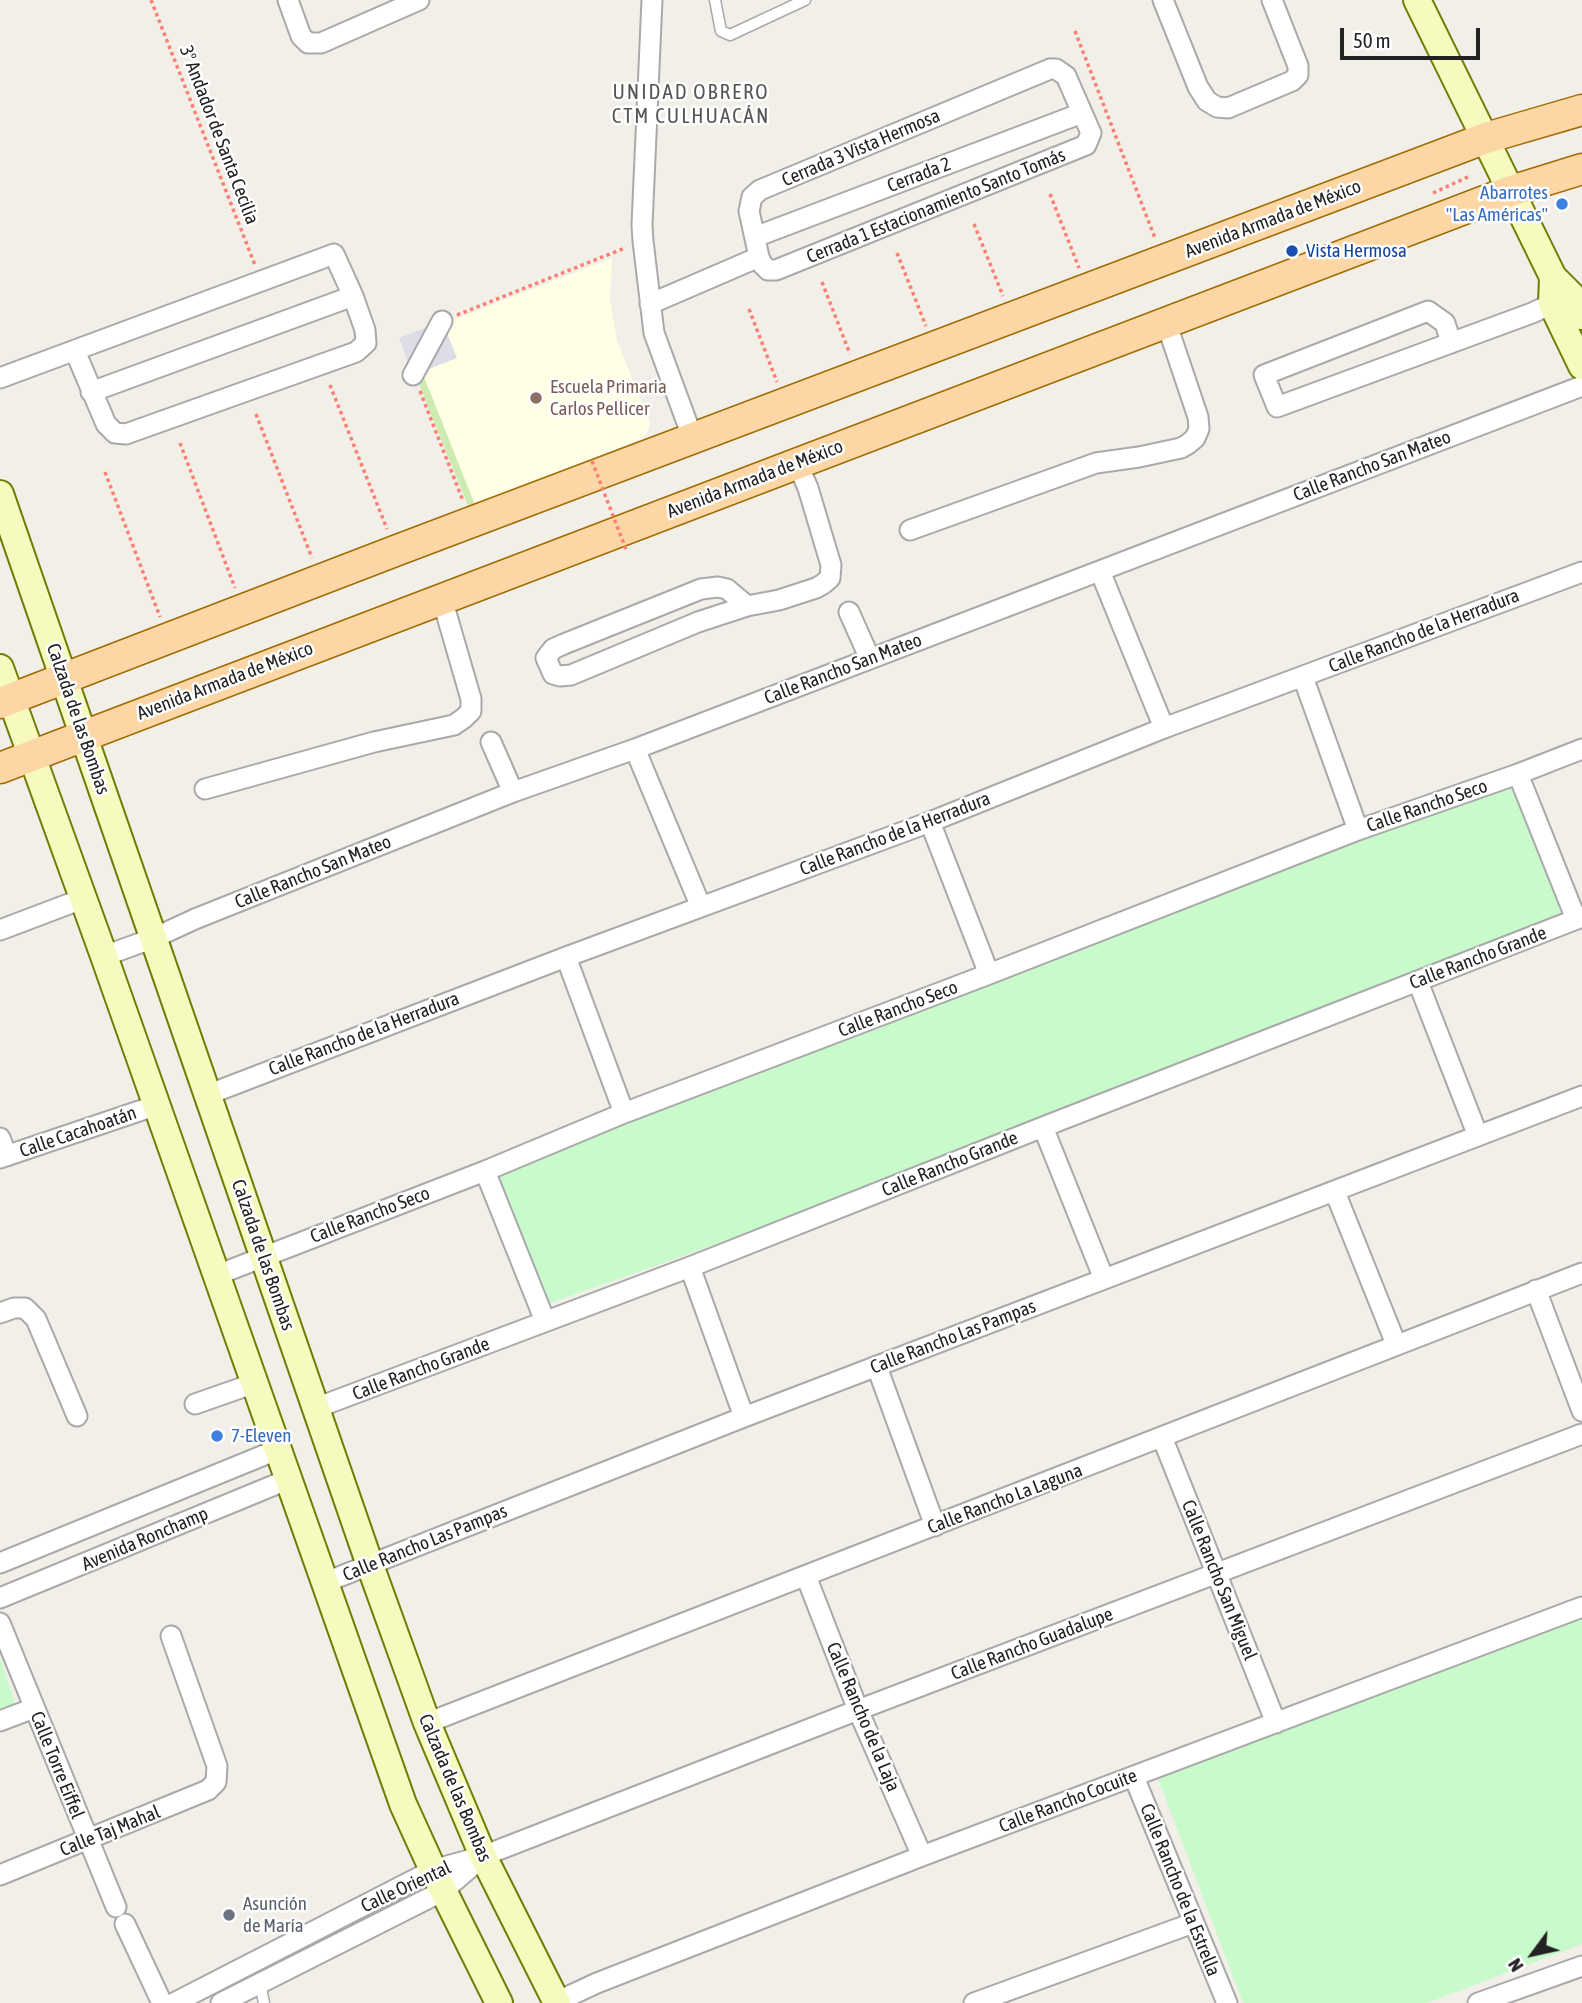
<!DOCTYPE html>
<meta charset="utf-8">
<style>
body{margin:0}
#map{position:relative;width:1582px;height:2003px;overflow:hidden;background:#f2efe9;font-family:"Asap Condensed",sans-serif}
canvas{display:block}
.north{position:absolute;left:1498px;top:1919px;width:70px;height:70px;-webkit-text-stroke:5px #fff;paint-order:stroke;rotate:237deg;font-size:19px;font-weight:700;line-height:28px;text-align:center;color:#222}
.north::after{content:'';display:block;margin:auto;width:24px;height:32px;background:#222;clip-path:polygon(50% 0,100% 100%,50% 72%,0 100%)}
.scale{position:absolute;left:1340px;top:28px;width:140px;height:32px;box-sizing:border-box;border:4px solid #222;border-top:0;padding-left:9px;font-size:21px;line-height:24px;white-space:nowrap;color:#222;-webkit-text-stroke:5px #fff;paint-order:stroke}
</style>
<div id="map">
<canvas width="1582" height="2003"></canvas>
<div class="north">N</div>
<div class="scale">50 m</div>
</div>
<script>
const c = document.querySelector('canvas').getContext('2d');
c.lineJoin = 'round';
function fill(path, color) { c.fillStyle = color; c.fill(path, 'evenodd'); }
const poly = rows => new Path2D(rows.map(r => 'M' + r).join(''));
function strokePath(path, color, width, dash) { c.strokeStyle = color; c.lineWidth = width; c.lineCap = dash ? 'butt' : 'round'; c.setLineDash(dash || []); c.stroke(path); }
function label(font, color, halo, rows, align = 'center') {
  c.font = font + ' "Asap Condensed",sans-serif'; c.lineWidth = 5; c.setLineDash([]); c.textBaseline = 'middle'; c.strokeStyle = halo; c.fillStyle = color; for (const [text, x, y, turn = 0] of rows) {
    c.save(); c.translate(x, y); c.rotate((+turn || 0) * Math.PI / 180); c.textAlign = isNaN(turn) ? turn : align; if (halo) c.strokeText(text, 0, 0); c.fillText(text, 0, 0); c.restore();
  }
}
const education = poly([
 [612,258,610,301,617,341,650,423,647,434,638,440,475,505,422,372,456,358,443,324]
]);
const grass = poly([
 [422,372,475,505,469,508,415,374]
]);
const park = poly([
 [1517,776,1562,916,1042,1124,686,1255,533,1309,481,1176],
 [1582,1618,1582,1944,1427,2003,1243,2003,1157,1776],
 [0,1658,16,1706,0,1712]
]);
const plaza = poly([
 [442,321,457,358,413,375,399,338]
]);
const path = poly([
 [151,0,255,265],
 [1075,31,1155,238],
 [1433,193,1470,176],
 [1050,194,1079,268],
 [974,224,1003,296],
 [897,253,926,326],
 [822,282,850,354],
 [749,309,777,382],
 [457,315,625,248],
 [330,385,387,529],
 [420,391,463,501],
 [256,414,312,558],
 [180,443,235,588],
 [105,472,160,617]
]);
const lane = poly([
 [715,0,721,31,730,35,805,0],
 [260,1983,264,2003]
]);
const street = poly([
 [288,0,301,36,308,43,321,43,419,0],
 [652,0,642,225,643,241,654,333,693,439],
 [1163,0,1198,87,1207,101,1217,107,1228,108,1292,81,1298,75,1298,66,1272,0],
 [1050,69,1056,69,1066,76,1091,133,1086,145,776,270,768,270,762,264,759,257,749,211,752,197,760,190,1050,69],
 [755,237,1082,113],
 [650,304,759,257],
 [1451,343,1445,323,1428,311,1264,375,1277,407,1532,313,1565,298],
 [413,375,442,321],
 [0,378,334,254,353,296,365,330,366,343,356,352,126,434,115,433,106,424,75,351],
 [91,392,353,296],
 [910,530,1096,463,1139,457,1181,448,1188,444,1195,438,1199,429,1198,417,1166,322],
 [1100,571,1164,728],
 [747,606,727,589,718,587,701,589,564,644,553,649,546,658,553,674,560,676,571,675,698,622,747,606,779,600,816,588,823,584,830,578,831,565,808,488,797,463],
 [849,612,870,659],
 [1303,677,1358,830],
 [491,742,513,792],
 [635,749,701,907],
 [1518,774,1576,919],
 [205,789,374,742,454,725,464,718,471,711,471,699,442,599],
 [930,822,989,974],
 [0,930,82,899],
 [104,956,154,938,195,919,513,792,635,749,1582,386],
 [566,957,624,1113],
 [1418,982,1478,1136],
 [207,1095,566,957,930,822,1164,728,1582,572],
 [1043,1127,1104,1279],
 [0,1138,7,1156],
 [0,1158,157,1105],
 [485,1171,545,1321],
 [1335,1192,1396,1344],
 [690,1267,744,1417],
 [217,1275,485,1171,624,1113,989,974,1358,830,1518,774,1582,749],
 [1536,1290,1582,1411],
 [0,1313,14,1308,25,1308,36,1319,77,1416],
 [877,1367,935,1526],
 [195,1404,255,1383],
 [316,1408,690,1267,1043,1127,1582,917],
 [1162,1437,1276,1723],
 [0,1563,279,1449],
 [806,1576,858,1710,922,1856],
 [326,1582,744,1417,1582,1096],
 [0,1598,289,1479],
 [0,1623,116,1907],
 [0,1721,34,1708],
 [427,1723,1582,1273],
 [1134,1777,1227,2003],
 [0,1875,208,1790,216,1782,217,1766,171,1636],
 [125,1924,162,2003],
 [556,2002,597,1983,922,1856,1582,1607],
 [174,2003,433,1870,483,1856,858,1710,1582,1434],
 [221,2003,443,1891,479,1860],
 [974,2003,1193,1923],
 [1478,2003,1582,1966]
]);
const secondary = poly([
 [1417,0,1553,277,1571,295,1582,316],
 [1553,277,1552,304,1582,366],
 [0,494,370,1565,427,1723,483,1856,557,2003],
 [0,668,104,956,403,1804,433,1870,499,2003]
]);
const primary = poly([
 [0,703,395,551,1486,138,1582,110],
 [0,768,1511,191,1582,169]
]);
const pathBridge = poly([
 [592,461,627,552]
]);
const markers = [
 [1562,204,7,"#3f7fe0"],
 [1292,251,7,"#1a4fb4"],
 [536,398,7,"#8d6e63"],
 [217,1436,7,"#3f7fe0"],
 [229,1915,7,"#6b7280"]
];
const streetNames = [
 ["3° Andador de Santa Cecilia",219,135,69],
 ["Cerrada 3 Vista Hermosa",861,148,-23],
 ["Cerrada 2",919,175,-21],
 ["Cerrada 1 Estacionamiento Santo Tomás",936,206,-22],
 ["Avenida Armada de México",1273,219,-21],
 ["Calle Rancho San Mateo",1372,466,-21],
 ["Avenida Armada de México",755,479,-21],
 ["Calle Rancho de la Herradura",1424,631,-21],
 ["Calle Rancho San Mateo",843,669,-21],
 ["Avenida Armada de México",225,681,-21],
 ["Calzada de las Bombas",78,719,71],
 ["Calle Rancho Seco",1427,806,-19],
 ["Calle Rancho de la Herradura",895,834,-21],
 ["Calle Rancho San Mateo",313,872,-22],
 ["Calle Rancho Grande",1478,958,-21],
 ["Calle Rancho Seco",898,1009,-21],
 ["Calle Rancho de la Herradura",364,1034,-21],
 ["Calle Cacahoatán",78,1132,-19],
 ["Calle Rancho Grande",950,1164,-22],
 ["Calle Rancho Seco",370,1215,-21],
 ["Calzada de las Bombas",263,1255,71],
 ["Calle Rancho Las Pampas",953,1337,-21],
 ["Calle Rancho Grande",421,1369,-21],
 ["Calle Rancho La Laguna",1005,1499,-21],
 ["Avenida Ronchamp",145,1539,-23],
 ["Calle Rancho Las Pampas",425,1543,-22],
 ["Calle Rancho San Miguel",1219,1580,68],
 ["Calle Rancho Guadalupe",1032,1644,-21],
 ["Calle Rancho de la Laja",863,1717,67],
 ["Calle Torre Eiffel",57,1765,68],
 ["Calzada de las Bombas",455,1788,67],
 ["Calle Rancho Cocuite",1068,1801,-21],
 ["Calle Taj Mahal",110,1831,-22],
 ["Calle Oriental",406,1887,-25],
 ["Calle Rancho de la Estrella",1180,1890,68]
];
const shopNames = [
 ["Abarrotes",1548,193],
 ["\"Las Américas\"",1548,215],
 ["7-Eleven",231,1436,"left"]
];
const transitNames = [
 ["Vista Hermosa",1306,251]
];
const educationNames = [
 ["Escuela Primaria",550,387],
 ["Carlos Pellicer",550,409]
];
const worshipNames = [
 ["Asunción",243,1904],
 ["de María",243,1926]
];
const neighbourhoodNames = [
 ["UNIDAD OBRERO",691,92],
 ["CTM CULHUACÁN",691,116]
];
fill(education, '#ffffe5');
fill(grass, '#cdebb0');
fill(park, '#c8facc');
fill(plaza, '#dddde8');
strokePath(lane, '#a9a9a9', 13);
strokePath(street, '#a9a9a9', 23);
strokePath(secondary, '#707d05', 30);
strokePath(primary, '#a06b00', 33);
strokePath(path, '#fa8072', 3.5, [3.5, 3.5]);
strokePath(lane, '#fff', 10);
strokePath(street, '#fff', 19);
strokePath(secondary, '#f7fabf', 26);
strokePath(primary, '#fcd6a4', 30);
strokePath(pathBridge, '#fa8072', 3.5, [3.5, 3.5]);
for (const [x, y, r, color] of markers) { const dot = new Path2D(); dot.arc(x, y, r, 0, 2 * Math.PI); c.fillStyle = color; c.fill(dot); strokePath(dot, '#fff', 2.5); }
label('19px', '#222', '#fff', streetNames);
label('19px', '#366cbe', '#fff', shopNames, 'right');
label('19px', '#164399', '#fff', transitNames, 'left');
label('19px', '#785e54', '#fff', educationNames, 'left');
label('19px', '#5b616d', '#fff', worshipNames, 'left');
c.letterSpacing = '2px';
label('21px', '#555', '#fff', neighbourhoodNames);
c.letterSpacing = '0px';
</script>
